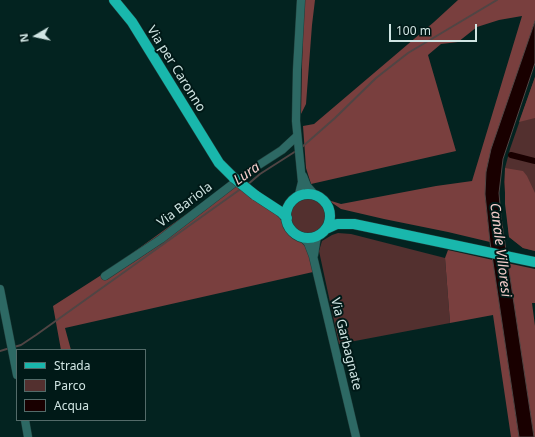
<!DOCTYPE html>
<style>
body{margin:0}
#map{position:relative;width:535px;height:437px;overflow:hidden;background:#032320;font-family:"Noto Sans",sans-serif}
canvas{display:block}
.legend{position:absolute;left:16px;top:349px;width:130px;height:72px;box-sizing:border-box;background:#001917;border:1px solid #536b69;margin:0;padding:5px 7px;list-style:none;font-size:12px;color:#d0e5e3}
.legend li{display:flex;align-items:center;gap:8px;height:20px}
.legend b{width:20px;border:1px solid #536b69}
.north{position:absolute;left:16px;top:16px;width:40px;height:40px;-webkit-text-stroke:3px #001917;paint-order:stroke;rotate:261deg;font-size:11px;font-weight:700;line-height:16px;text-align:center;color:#d0e5e3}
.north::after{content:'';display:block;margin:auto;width:14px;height:18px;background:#d0e5e3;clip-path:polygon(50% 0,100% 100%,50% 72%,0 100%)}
.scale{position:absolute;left:389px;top:24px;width:88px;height:18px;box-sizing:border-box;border:2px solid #d0e5e3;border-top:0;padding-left:5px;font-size:12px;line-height:14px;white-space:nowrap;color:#d0e5e3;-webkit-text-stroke:3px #001917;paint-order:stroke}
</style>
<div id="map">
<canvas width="535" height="437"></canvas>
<ul class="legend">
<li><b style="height:5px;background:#19b7ac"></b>Strada</li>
<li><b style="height:11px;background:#53302f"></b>Parco</li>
<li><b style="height:11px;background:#190000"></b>Acqua</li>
</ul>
<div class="north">N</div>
<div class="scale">100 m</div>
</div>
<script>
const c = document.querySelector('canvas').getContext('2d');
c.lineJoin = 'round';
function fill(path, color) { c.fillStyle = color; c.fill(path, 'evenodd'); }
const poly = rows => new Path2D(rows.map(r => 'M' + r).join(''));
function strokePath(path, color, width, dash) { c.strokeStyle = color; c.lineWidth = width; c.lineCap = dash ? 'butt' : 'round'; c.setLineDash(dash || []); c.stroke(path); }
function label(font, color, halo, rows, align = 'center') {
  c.font = font + ' "Noto Sans",sans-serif'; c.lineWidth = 4; c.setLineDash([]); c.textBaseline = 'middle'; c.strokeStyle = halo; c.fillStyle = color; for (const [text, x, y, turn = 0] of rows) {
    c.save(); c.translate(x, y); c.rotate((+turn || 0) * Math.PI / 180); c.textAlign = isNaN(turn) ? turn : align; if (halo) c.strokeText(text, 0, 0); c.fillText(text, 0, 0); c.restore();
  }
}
const green = poly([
 [535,77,535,251,523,248,509,237,504,182,505,168,510,149],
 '290 216a18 18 0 1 1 36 0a18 18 0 1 1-36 0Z',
 [338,233,351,234,445,258,450,323,339,344,319,251,322,241,332,235]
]);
const forest = poly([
 [305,0,315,0,312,25,306,104,301,114,303,21],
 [458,0,535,0,535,21,488,162,485,194,490,242,448,232,384,219,341,209,328,200,341,204,436,186,472,181,522,16,499,20,477,27,458,42,441,44,428,55,456,151,311,184,306,168,303,126,314,124,434,22],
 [535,77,535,118,519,122],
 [505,168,523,171,527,176,535,193,535,251,523,248,509,237,505,204],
 [231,182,279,216,287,232,299,240,305,246,310,257,313,272,65,328,71,350,61,350,53,306,106,272],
 [448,250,493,260,519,437,511,437,493,315,450,323,445,258],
 [507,263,535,269,535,303,532,303,535,326,535,437,534,437]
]);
const water = poly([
 [535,21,535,63,503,159,499,193,501,217,534,437,519,437,490,242,485,194,486,172,491,149,535,21]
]);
const stream = poly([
 [302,147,335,118,376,78,408,53,497,0],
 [247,185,260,174,296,151],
 [14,347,21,345,36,335,242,188],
 [0,351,10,348]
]);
const canal = poly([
 [511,155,535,161]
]);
const minor = poly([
 [303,176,307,186,315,195],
 [295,199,299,194,302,182,296,121,297,70,301,0],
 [301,236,308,243,313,256,356,437],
 [314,255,317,236],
 [105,276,161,239,251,170,282,150,297,136],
 [0,289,17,375],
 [25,420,28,437]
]);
const major = poly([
 [114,0,132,22,219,163,234,178],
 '286 216a22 22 0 1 1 44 0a22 22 0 1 1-44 0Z',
 [255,195,281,212,287,218],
 [326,229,337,224,354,224,535,262]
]);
const majorBridge = poly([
 [234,178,255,195]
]);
const streetNames = [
 ["Via per Caronno",176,69,58],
 ["Via Bariola",185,205,-37],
 ["Via Garbagnate",346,344,76]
];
const waterNames = [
 ["Lura",247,174,-35],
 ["Canale Villoresi",500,250,83]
];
fill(green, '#53302f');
fill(forest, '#793f3e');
fill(water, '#190000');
strokePath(water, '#504544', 1);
strokePath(stream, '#504544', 2);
strokePath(canal, '#190000', 6);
strokePath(minor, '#203e3b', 9);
strokePath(major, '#203e3b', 11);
strokePath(minor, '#2d6964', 8);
strokePath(major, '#19b7ac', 10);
strokePath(majorBridge, '#203e3b', 11, []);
strokePath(majorBridge, '#19b7ac', 10);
label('13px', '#d0e5e3', '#001917', streetNames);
label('italic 14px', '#f4cdcb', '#001917', waterNames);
</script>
